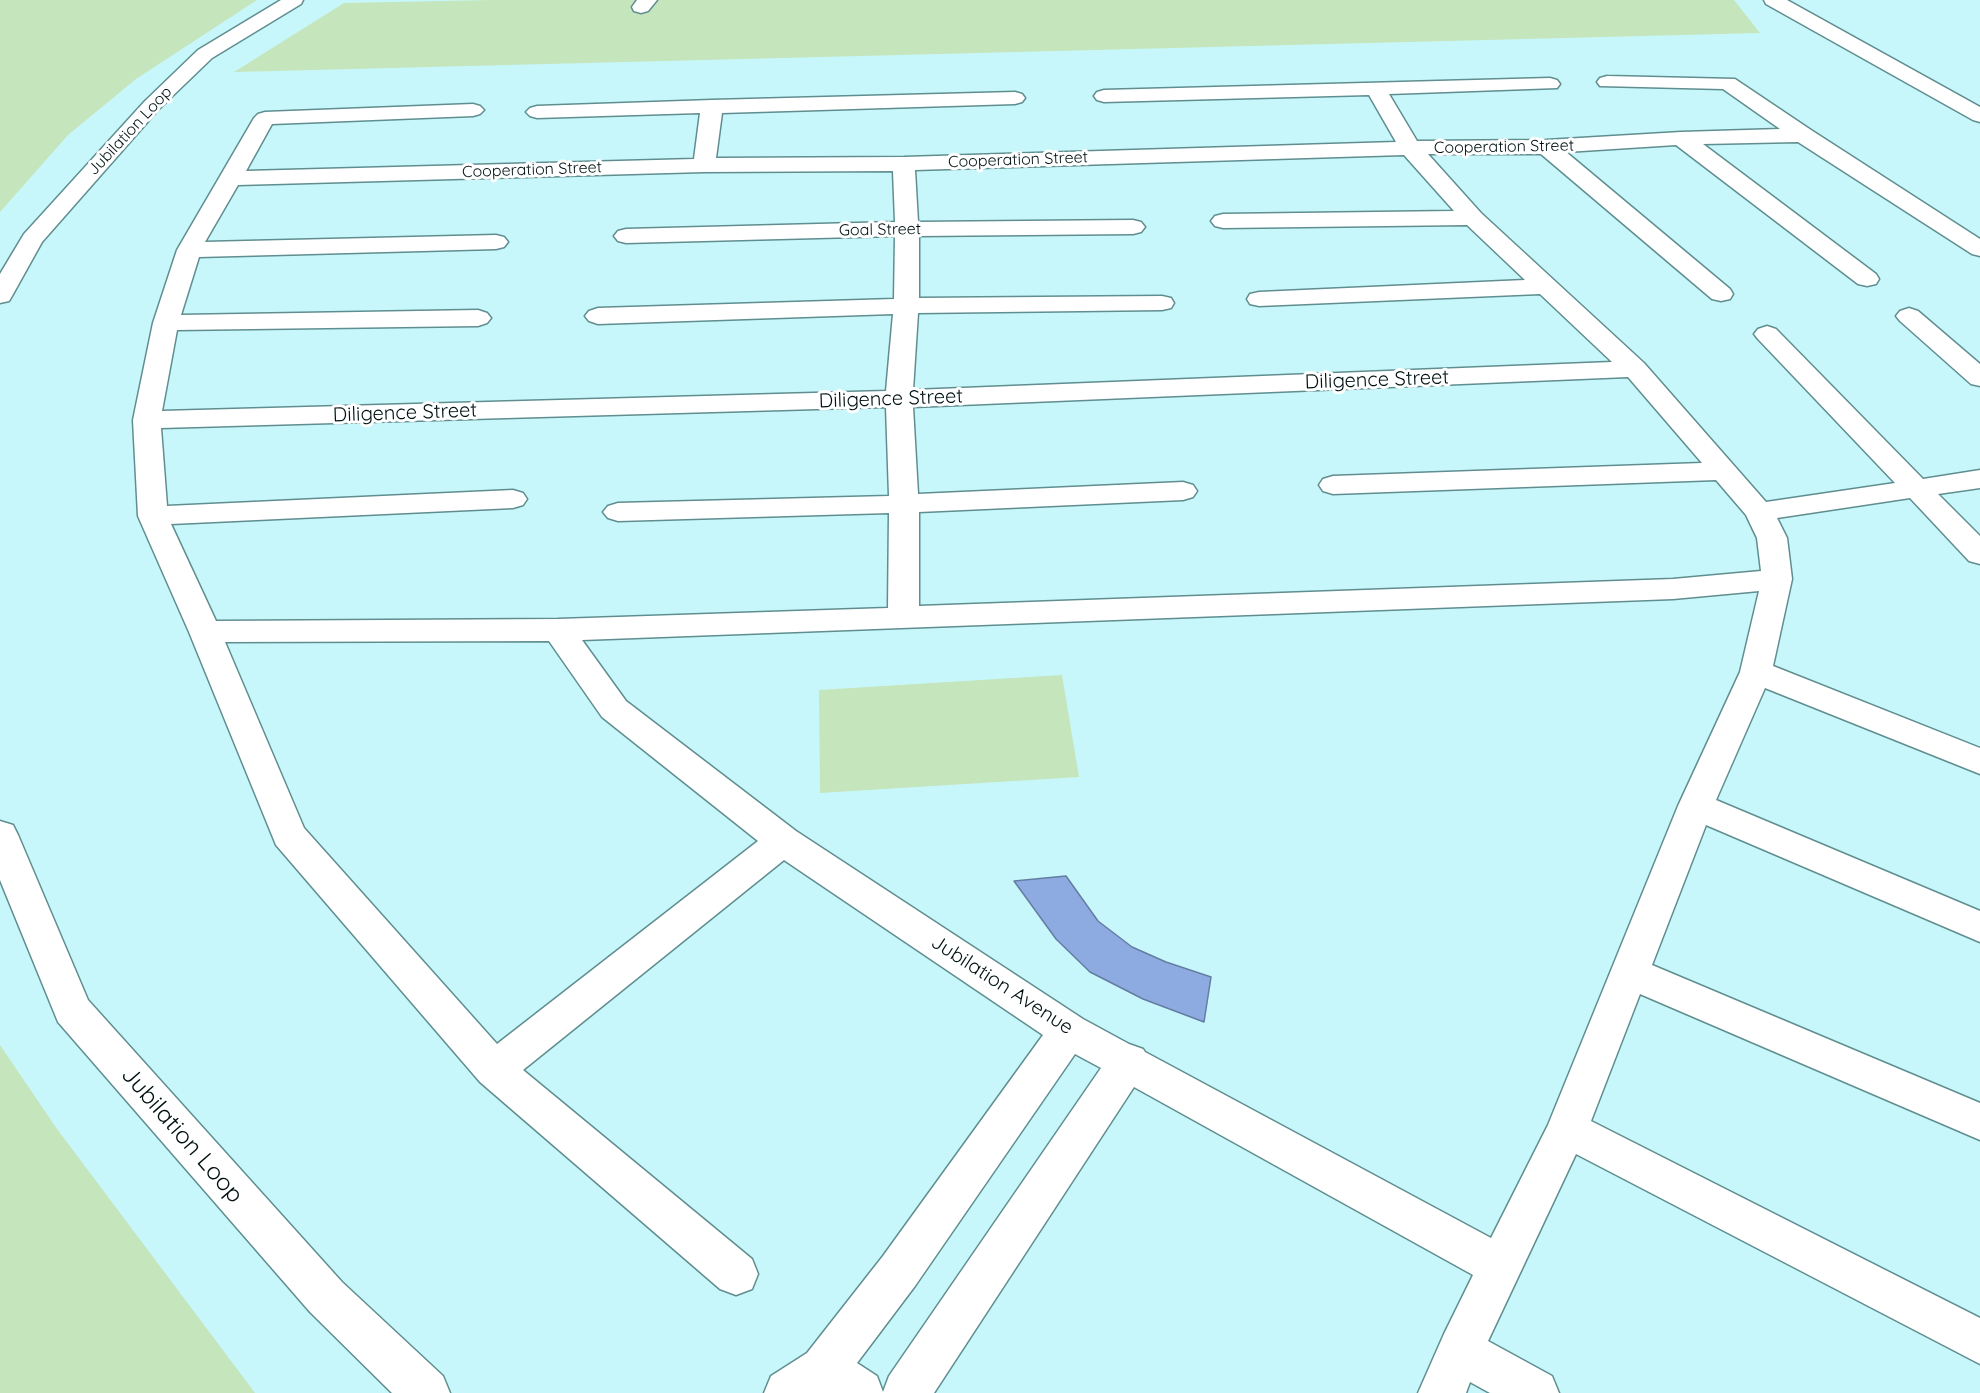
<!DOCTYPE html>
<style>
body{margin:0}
canvas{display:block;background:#c7f7fa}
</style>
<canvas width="1980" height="1393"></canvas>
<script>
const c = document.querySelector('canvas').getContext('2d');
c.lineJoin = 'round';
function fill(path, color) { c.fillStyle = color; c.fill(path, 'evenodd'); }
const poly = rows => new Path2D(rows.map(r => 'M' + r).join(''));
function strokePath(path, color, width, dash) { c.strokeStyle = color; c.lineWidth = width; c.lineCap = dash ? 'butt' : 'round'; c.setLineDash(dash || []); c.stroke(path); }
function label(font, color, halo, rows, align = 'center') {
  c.font = font + ' Quicksand,sans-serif'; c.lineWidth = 6; c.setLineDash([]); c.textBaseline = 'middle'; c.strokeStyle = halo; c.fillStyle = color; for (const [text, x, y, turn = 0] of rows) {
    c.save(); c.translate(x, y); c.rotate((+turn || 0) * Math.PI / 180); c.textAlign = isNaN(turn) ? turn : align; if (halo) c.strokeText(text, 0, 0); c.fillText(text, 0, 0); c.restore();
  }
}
const green = poly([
 [0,0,257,0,136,79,68,135,0,212],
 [492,0,1734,0,1760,33,234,72,344,3],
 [1062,675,1079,777,820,793,819,690],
 [0,1045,57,1129,255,1393,0,1393]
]);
const water = poly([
 [1066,876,1098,921,1132,947,1166,962,1211,977,1204,1022,1143,999,1090,972,1056,939,1014,881,1066,876]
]);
const minor = poly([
 [637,0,657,0,648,11,641,13,634,11,632,7,637,0],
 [1764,0,1787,0,1980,107,1980,122,1973,120,1766,4,1764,0],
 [1607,76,1735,79,1811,130,1980,239,1980,256,1972,254,1798,142,1703,144,1876,274,1879,279,1876,284,1867,286,1858,284,1676,145,1566,152,1730,289,1733,294,1730,299,1721,301,1712,299,1541,154,1428,154,1481,213,1644,363,1766,502,1895,483,1758,339,1754,334,1758,329,1767,326,1776,329,1923,479,1980,470,1980,488,1938,494,1980,536,1980,564,1969,561,1910,498,1777,518,1787,538,1792,579,1773,666,1980,748,1980,774,1765,688,1716,800,1980,911,1980,942,1706,825,1652,965,1980,1103,1980,1140,1640,994,1591,1121,1980,1318,1980,1364,1576,1154,1488,1341,1552,1376,1559,1393,1490,1393,1470,1382,1466,1393,1418,1393,1444,1334,1473,1275,1134,1087,934,1393,764,1393,771,1376,807,1353,883,1256,1043,1035,784,860,523,1070,752,1259,758,1274,752,1289,736,1295,720,1289,480,1082,276,845,189,632,138,516,133,420,153,323,177,250,254,118,258,114,265,112,473,104,480,106,484,110,480,114,473,116,272,124,246,171,694,159,700,113,537,118,530,116,526,112,530,108,537,106,712,100,1015,92,1022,94,1025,98,1022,102,1015,104,722,113,716,158,904,157,1396,142,1369,95,1104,102,1097,100,1094,96,1097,92,1104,90,1550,78,1557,80,1560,84,1557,88,1389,94,1417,141,1546,140,1681,132,1780,129,1723,89,1600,86,1597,82,1600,78,1607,76],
 [1404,155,1454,211,1223,214,1215,216,1211,221,1215,226,1223,228,1467,225,1525,280,1259,292,1250,294,1247,299,1250,304,1259,306,1540,294,1612,362,913,390,918,313,1162,310,1171,308,1174,303,1171,298,1162,296,919,298,919,236,1133,234,1141,232,1145,227,1141,222,1133,220,918,222,915,170,1404,155],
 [893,171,895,222,626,229,618,231,614,236,618,241,626,243,895,236,894,299,598,308,589,311,585,316,589,321,598,324,893,314,886,391,162,411,177,330,478,326,487,323,491,318,487,313,478,310,181,315,199,257,496,249,504,247,508,242,504,237,496,235,205,242,238,185,704,172,893,171],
 [1628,377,1702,463,1333,476,1323,479,1319,485,1323,491,1333,494,1716,480,1746,515,1757,538,1761,571,1673,579,919,606,919,512,1183,500,1193,497,1197,491,1193,485,1183,482,918,494,913,407,1628,377],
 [886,407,889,496,618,503,608,506,603,512,608,518,618,521,889,513,888,608,558,619,216,621,171,524,513,508,523,505,527,499,523,493,513,490,167,506,161,428,886,407],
 [1759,591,1740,672,1678,806,1548,1125,1491,1238,1145,1052,1143,1049,1129,1044,1083,1019,796,831,626,701,582,640,1673,599,1759,591],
 [549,641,602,717,758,841,497,1044,304,828,225,642,549,641],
 [1075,1054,1101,1068,889,1376,883,1392,877,1376,857,1363,915,1286,1075,1054],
 [1909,308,1918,311,1980,364,1980,386,1971,384,1900,321,1896,316,1900,311,1909,308]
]);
const secondary = poly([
 [281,0,303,0,301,4,212,58,159,109,42,242,12,296,9,301,0,303,0,274,24,234,145,101,198,50,281,0],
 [0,821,13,825,18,835,88,1000,342,1282,443,1376,450,1393,392,1393,310,1312,58,1022,0,880,0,821]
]);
const farStreetnames = [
 ["Jubilation Loop",130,131,-47],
 ["Cooperation Street",1504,147,-1],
 ["Cooperation Street",1018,160,-2],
 ["Cooperation Street",532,170,-2],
 ["Goal Street",880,230,-1]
];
const streetNames = [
 ["Diligence Street",1377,380,-2],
 ["Diligence Street",891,399,-2],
 ["Diligence Street",405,413,-2],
 ["Jubilation Avenue",1002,985,33]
];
const nearStreetnames = [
 ["Jubilation Loop",182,1135,49]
];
fill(green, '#c5e5bc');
fill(water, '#8eabe1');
strokePath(water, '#647da3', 1.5);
strokePath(minor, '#608e90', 3);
strokePath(secondary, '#608e90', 3);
fill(minor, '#fff');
fill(secondary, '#fff');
label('16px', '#011112', '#fff', farStreetnames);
label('20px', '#011112', '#fff', streetNames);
label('24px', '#011112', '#fff', nearStreetnames);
</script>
